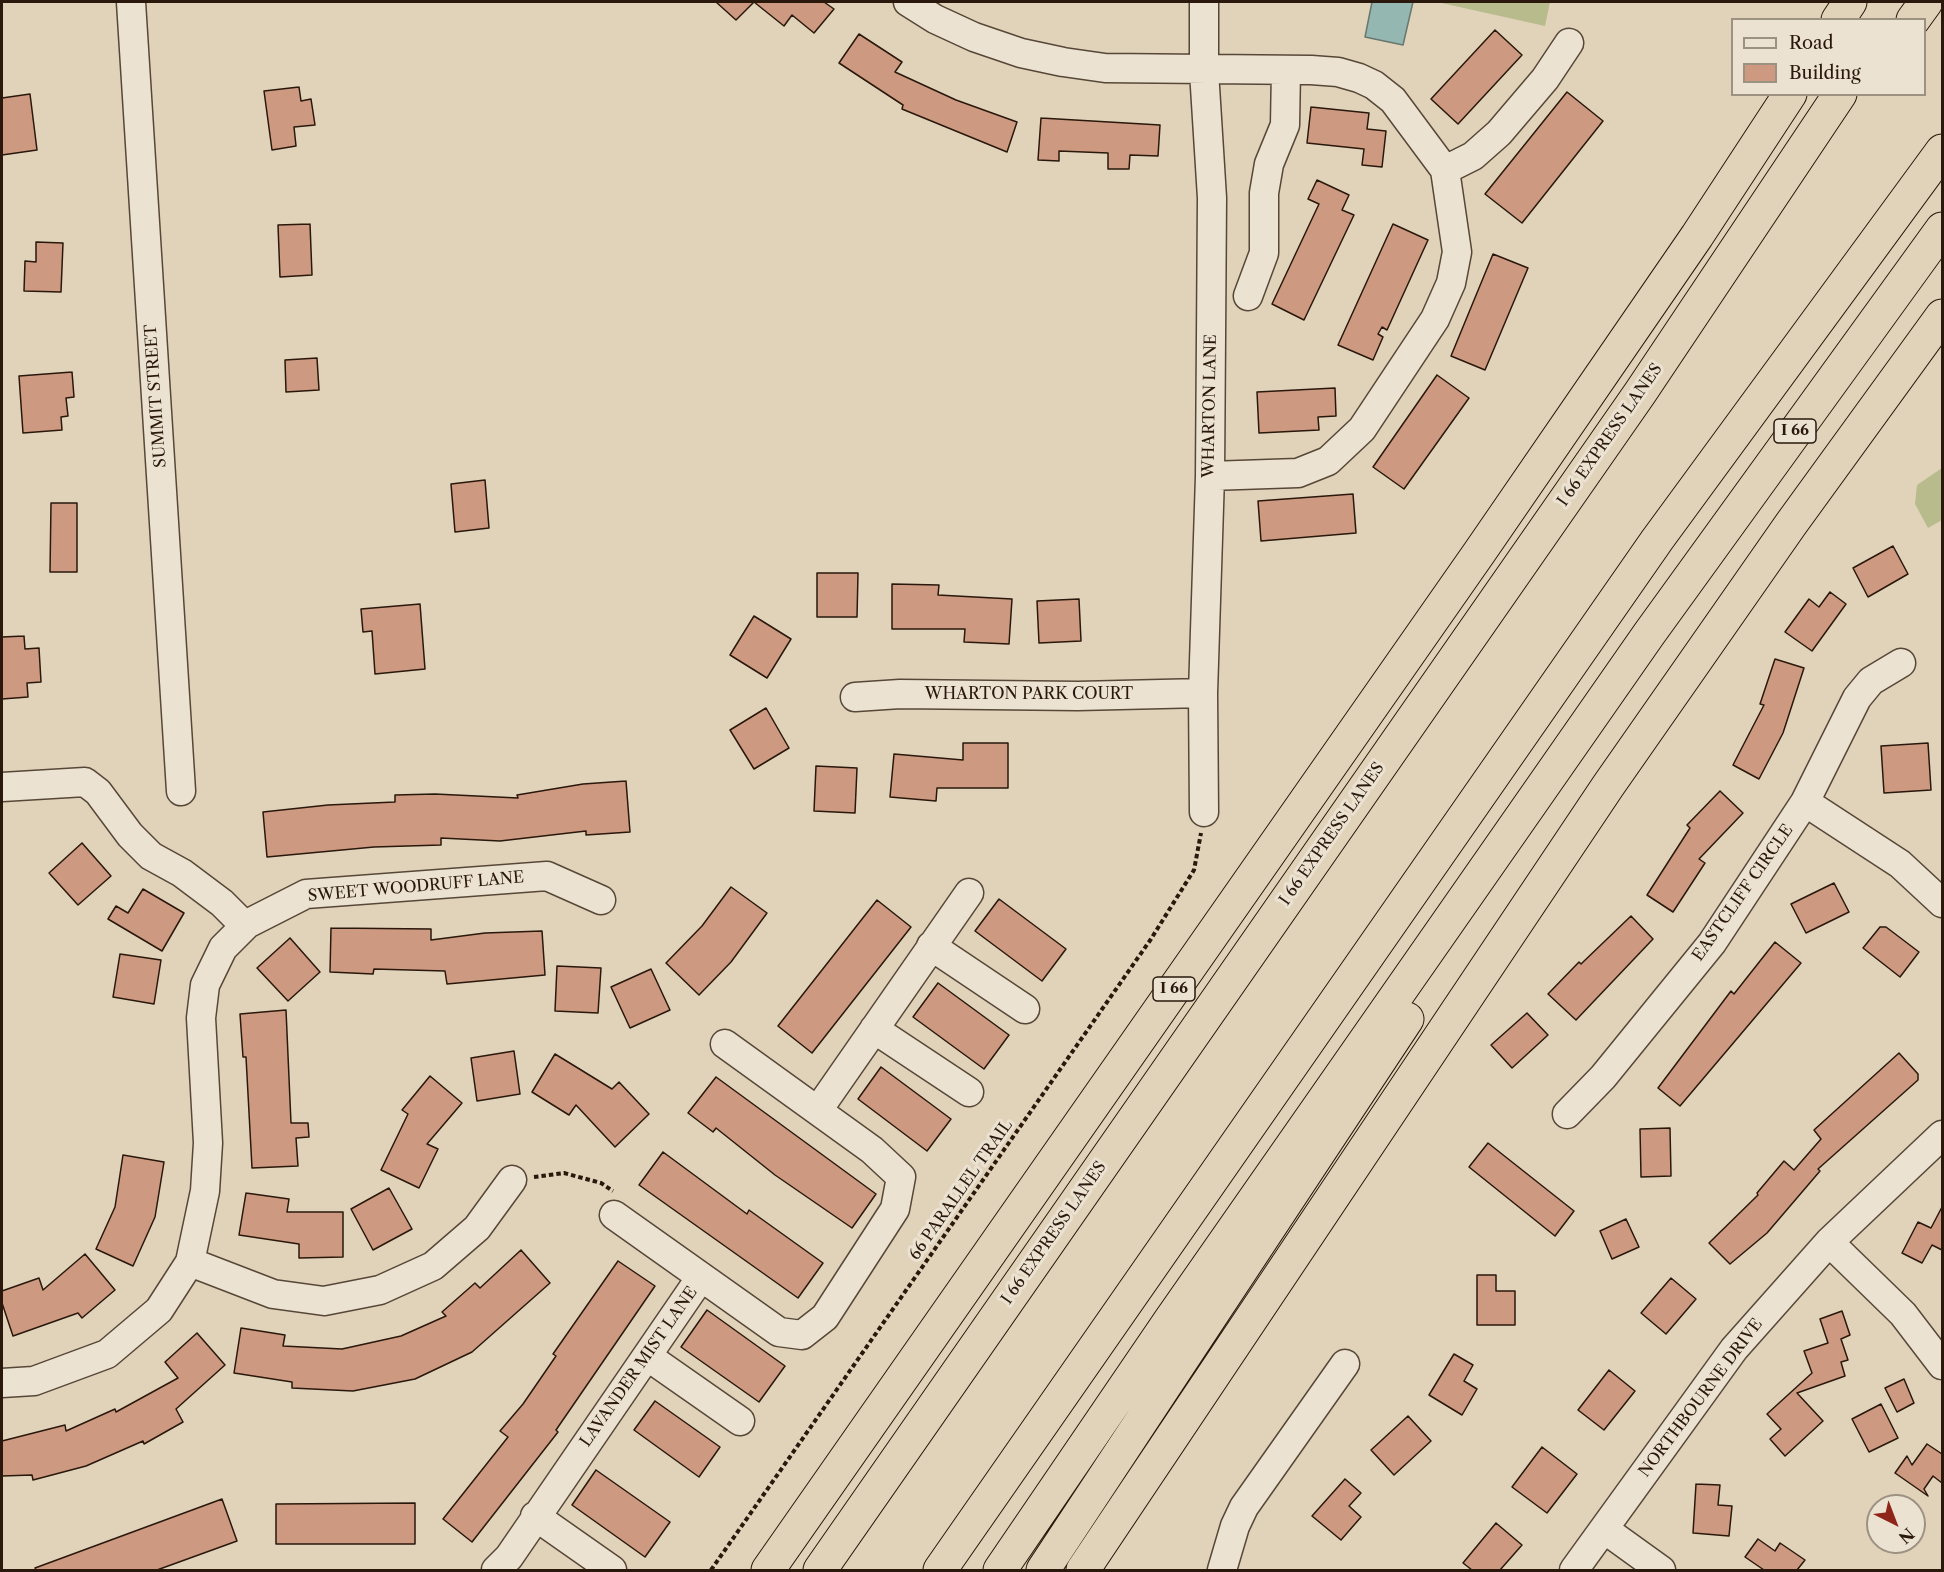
<!DOCTYPE html>
<style>
body{margin:0}
#map{position:relative;width:1944px;height:1572px;overflow:hidden;background:#e0d3ba;font-family:"Libre Caslon Text",serif}
canvas{display:block}
.frame{position:absolute;inset:0;border:3px solid #29180b;pointer-events:none}
.legend{position:absolute;left:1731px;top:18px;width:195px;height:78px;box-sizing:border-box;background:#ebe2d2;border:2px solid #9d9182;margin:0;padding:8px 10px;list-style:none;font-size:18px;color:#29180b}
.legend li{display:flex;align-items:center;gap:12px;height:30px}
.legend b{width:30px;border:2px solid #9d9182}
.north{position:absolute;left:1866px;top:1494px;width:60px;height:60px;box-sizing:border-box;background:#ebe2d2;border:2px solid #9d9182;border-radius:50%;rotate:138deg;font-size:16px;font-weight:700;line-height:24px;text-align:center;color:#29180b}
.north::after{content:'';display:block;margin:auto;width:21px;height:27px;background:#8f2418;clip-path:polygon(50% 0,100% 100%,50% 72%,0 100%)}
</style>
<div id="map">
<canvas width="1944" height="1572"></canvas>
<div class="frame"></div>
<ul class="legend">
<li><b style="height:8px;background:#ebe2d2"></b>Road</li>
<li><b style="height:16px;background:#ce9981"></b>Building</li>
</ul>
<div class="north">N</div>
</div>
<script>
const c = document.querySelector('canvas').getContext('2d');
c.lineJoin = 'round';
function fill(path, color) { c.fillStyle = color; c.fill(path, 'evenodd'); }
const poly = rows => new Path2D(rows.map(r => 'M' + r).join(''));
function strokePath(path, color, width, dash) { c.strokeStyle = color; c.lineWidth = width; c.lineCap = dash ? 'butt' : 'round'; c.setLineDash(dash || []); c.stroke(path); }
function label(font, color, halo, rows, align = 'center') {
  c.font = font + ' "Libre Caslon Text",serif'; c.lineWidth = 6; c.setLineDash([]); c.textBaseline = 'middle'; c.strokeStyle = halo; c.fillStyle = color; for (const [text, x, y, turn = 0] of rows) {
    c.save(); c.translate(x, y); c.rotate((+turn || 0) * Math.PI / 180); c.textAlign = isNaN(turn) ? turn : align; if (halo) c.strokeText(text, 0, 0); c.fillText(text, 0, 0); c.restore();
  }
}
const green = poly([
 [1437,2,1550,2,1545,26],
 [1942,468,1942,520,1928,528,1915,504,1917,485]
]);
const water = poly([
 [1372,2,1413,2,1403,45,1365,37,1372,2]
]);
const building = poly([
 [716,2,754,2,736,20,716,2],
 [754,2,824,2,834,9,814,33,792,15,784,26,754,2],
 [1495,30,1522,55,1458,124,1431,99,1495,30],
 [859,34,902,62,895,72,956,100,1017,122,1007,152,902,109,903,105,839,63,859,34],
 [299,87,301,101,311,99,315,125,294,127,296,146,272,150,264,91,299,87],
 [1567,92,1603,121,1522,223,1485,194,1567,92],
 [30,94,37,150,2,155,2,98,30,94],
 [1311,107,1369,113,1367,129,1386,131,1382,167,1362,165,1364,149,1307,143,1311,107],
 [1041,118,1160,125,1158,156,1130,155,1129,169,1108,169,1108,153,1059,151,1059,161,1038,160,1041,118],
 [1317,180,1349,195,1342,210,1354,215,1304,320,1272,304,1319,204,1308,199,1317,180],
 [310,224,312,275,280,277,278,225,310,224],
 [1393,224,1428,240,1387,330,1382,327,1378,334,1383,337,1373,360,1338,345,1393,224],
 [36,242,63,243,61,292,24,291,25,261,36,262,36,242],
 [1493,254,1528,268,1485,370,1451,356,1493,254],
 [317,358,319,390,286,392,285,360,317,358],
 [72,372,74,397,66,398,68,416,61,417,62,430,23,433,19,376,72,372],
 [1437,375,1469,398,1404,489,1373,467,1437,375],
 [1335,388,1336,416,1318,417,1319,430,1259,433,1257,392,1335,388],
 [485,480,489,528,455,532,451,484,485,480],
 [1353,494,1356,533,1261,541,1258,501,1353,494],
 [51,503,77,503,77,572,50,572,51,503],
 [1893,546,1908,574,1868,597,1853,568,1893,546],
 [817,573,858,573,857,617,817,617,817,573],
 [892,584,939,585,938,595,1012,599,1009,644,964,642,965,629,892,629,892,584],
 [1830,592,1846,604,1812,651,1785,632,1809,599,1819,607,1830,592],
 [1079,599,1081,641,1039,643,1037,601,1079,599],
 [420,604,425,669,375,674,372,631,363,632,361,609,420,604],
 [754,616,791,639,767,678,730,655,754,616],
 [24,636,25,649,39,648,41,682,27,683,28,697,2,699,2,637,24,636],
 [1775,659,1804,668,1783,733,1759,779,1733,765,1764,705,1760,704,1775,659],
 [766,708,789,748,754,769,730,730,766,708],
 [963,743,1008,743,1008,788,937,788,936,801,890,797,894,754,963,760,963,743],
 [1928,743,1931,790,1884,793,1881,746,1928,743],
 [816,766,857,768,855,813,814,811,816,766],
 [626,781,630,832,586,835,586,831,500,841,441,838,441,845,374,847,267,857,263,812,328,805,395,802,395,795,435,794,518,798,517,795,583,784,626,781],
 [1720,791,1743,813,1699,859,1705,863,1673,912,1647,895,1690,828,1687,825,1720,791],
 [82,843,111,876,78,905,49,873,82,843],
 [1834,883,1849,912,1806,933,1791,904,1834,883],
 [731,887,767,913,731,962,699,995,666,963,702,926,731,887],
 [143,889,184,913,162,951,108,919,116,906,128,913,143,889],
 [999,899,1066,949,1042,981,975,931,999,899],
 [877,900,911,927,812,1053,778,1026,877,900],
 [1631,916,1653,939,1576,1020,1548,994,1579,962,1581,964,1631,916],
 [1880,927,1886,927,1919,952,1900,977,1863,948,1880,927],
 [331,928,431,929,431,940,485,933,542,931,545,975,447,984,445,971,374,969,373,974,330,972,331,928],
 [290,938,320,972,288,1001,257,968,290,938],
 [1775,942,1801,963,1680,1106,1658,1088,1731,991,1734,994,1775,942],
 [120,954,161,960,154,1004,113,997,120,954],
 [557,966,601,968,598,1013,555,1011,557,966],
 [651,969,670,1010,630,1028,611,987,651,969],
 [938,983,1009,1035,984,1069,913,1017,938,983],
 [286,1010,291,1123,308,1123,309,1137,296,1138,298,1166,252,1168,246,1057,243,1057,240,1014,286,1010],
 [1527,1013,1548,1035,1512,1068,1491,1045,1527,1013],
 [514,1051,520,1094,477,1101,471,1058,514,1051],
 [1899,1053,1918,1074,1918,1080,1818,1169,1820,1171,1767,1233,1730,1264,1709,1243,1758,1195,1757,1193,1784,1161,1794,1170,1821,1139,1814,1130,1899,1053],
 [555,1054,612,1089,619,1082,649,1114,615,1147,576,1105,569,1115,532,1092,555,1054],
 [881,1067,951,1119,927,1151,858,1099,881,1067],
 [430,1076,462,1103,427,1144,438,1149,419,1188,381,1170,408,1114,402,1110,430,1076],
 [716,1077,876,1194,852,1228,775,1175,716,1128,713,1132,688,1113,716,1077],
 [1670,1128,1671,1176,1641,1177,1640,1129,1670,1128],
 [1488,1143,1574,1211,1555,1236,1469,1167,1488,1143],
 [663,1152,747,1214,749,1210,823,1263,798,1298,639,1185,663,1152],
 [123,1155,164,1162,155,1217,133,1266,96,1249,115,1207,123,1155],
 [389,1188,412,1229,373,1250,351,1209,389,1188],
 [246,1193,289,1199,287,1212,343,1212,343,1257,299,1258,299,1244,239,1235,246,1193],
 [1942,1207,1942,1250,1932,1245,1922,1263,1902,1253,1918,1222,1931,1228,1942,1207],
 [1626,1219,1639,1247,1612,1259,1600,1231,1626,1219],
 [521,1250,550,1283,472,1352,415,1379,353,1391,292,1388,292,1382,234,1373,241,1328,285,1335,283,1346,342,1349,401,1336,446,1316,442,1312,475,1283,480,1288,521,1250],
 [85,1254,115,1290,82,1318,78,1313,13,1336,2,1303,2,1291,39,1278,43,1290,85,1254],
 [618,1261,655,1286,556,1430,558,1432,472,1542,443,1519,508,1437,500,1431,523,1404,556,1356,553,1354,618,1261],
 [1477,1275,1496,1275,1496,1291,1515,1291,1515,1325,1477,1325,1477,1275],
 [1671,1278,1696,1299,1666,1334,1641,1313,1671,1278],
 [707,1310,785,1366,759,1402,681,1347,707,1310],
 [1842,1311,1850,1335,1841,1339,1848,1360,1841,1362,1845,1376,1797,1393,1823,1421,1785,1456,1770,1439,1781,1429,1767,1414,1812,1373,1804,1351,1828,1343,1820,1319,1842,1311],
 [197,1333,225,1365,176,1409,183,1422,144,1444,143,1441,86,1466,33,1480,32,1475,2,1476,2,1441,65,1425,66,1431,115,1409,116,1412,178,1378,165,1362,197,1333],
 [1454,1354,1473,1365,1464,1381,1477,1389,1462,1415,1429,1395,1454,1354],
 [1609,1370,1635,1391,1604,1430,1578,1410,1609,1370],
 [1904,1379,1914,1403,1897,1412,1885,1388,1904,1379],
 [655,1401,720,1447,699,1477,634,1430,655,1401],
 [1881,1404,1898,1438,1869,1452,1852,1419,1881,1404],
 [1408,1416,1431,1441,1394,1475,1371,1450,1408,1416],
 [1927,1444,1942,1454,1942,1483,1933,1476,1924,1489,1928,1496,1895,1473,1907,1456,1912,1465,1927,1444],
 [1542,1447,1577,1474,1547,1513,1512,1487,1542,1447],
 [596,1470,670,1522,645,1557,572,1505,596,1470],
 [1345,1479,1361,1493,1349,1506,1361,1517,1341,1540,1312,1516,1345,1479],
 [1696,1484,1720,1485,1718,1505,1732,1506,1729,1536,1693,1533,1696,1484],
 [222,1499,237,1541,157,1570,36,1570,35,1568,222,1499],
 [415,1503,415,1544,276,1544,276,1504,415,1503],
 [1496,1523,1522,1545,1500,1570,1472,1570,1463,1563,1496,1523],
 [1758,1539,1775,1551,1780,1543,1805,1560,1797,1570,1764,1570,1745,1557,1758,1539]
]);
const path = poly([
 [534,1177,564,1173,601,1183,613,1191],
 [711,1570,1151,939,1194,870,1201,833]
]);
const minor = poly([
 [131,2,181,791],
 [908,2,935,19,974,37,1021,53,1063,62,1105,68,1311,70,1338,72,1359,78,1374,85,1393,100,1445,170,1457,252,1451,283,1435,319,1362,429,1328,461,1298,473,1210,476],
 [1445,170,1473,156,1499,133,1545,79,1569,43],
 [1248,296,1264,253,1264,193,1269,164,1285,125,1286,70],
 [855,697,900,694,1078,696,1203,693],
 [2,787,85,782,98,792,130,835,151,856,182,873,222,903,245,926],
 [1805,802,1900,864,1942,903],
 [1204,812,1203,693,1210,476,1212,198,1204,71,1204,2],
 [931,946,1025,1009],
 [874,1029,969,1092],
 [818,1110,969,893],
 [1567,1114,1603,1077,1712,943,1805,802,1857,698,1871,681,1901,663],
 [614,1215,779,1332,802,1335,825,1317,895,1209,901,1177,872,1150,725,1044],
 [1829,1242,1903,1314,1942,1365],
 [190,1262,273,1294,324,1301,380,1290,433,1266,477,1228,512,1180],
 [647,1356,740,1421],
 [2,1383,34,1381,107,1354,159,1310,190,1262,205,1191,208,1143,201,1018,205,985,223,948,247,924,306,894,547,876,601,900],
 [535,1516,612,1570],
 [1604,1529,1661,1570],
 [496,1570,509,1557,701,1277],
 [1222,1570,1235,1526,1244,1507,1345,1364],
 [1574,1570,1734,1349,1829,1242,1942,1135]
]);
const highway = poly([
 [1838,20,1850,2],
 [1913,20,1926,2],
 [768,1570,1479,553,1697,236,1790,94],
 [820,1570,1640,393,1840,94],
 [940,1570,1657,540,1942,151],
 [1000,1570,1171,1319,1649,634,1942,229],
 [1043,1570,1407,1019],
 [1083,1570,1608,786,1791,524,1942,316]
]);
const shields = [
 [1795,431,42],
 [1174,989,42]
];
const shieldNames = [
 ["I 66",1795,431],
 ["I 66",1174,989]
];
const streetNames = [
 ["SUMMIT STREET",156,396,-94],
 ["WHARTON LANE",1210,406,-89],
 ["I 66 EXPRESS LANES",1610,435,-55],
 ["WHARTON PARK COURT",1029,694],
 ["I 66 EXPRESS LANES",1332,834,-55],
 ["SWEET WOODRUFF LANE",416,887,-5],
 ["EASTCLIFF CIRCLE",1743,893,-55],
 ["66 PARALLEL TRAIL",961,1190,-55],
 ["I 66 EXPRESS LANES",1054,1233,-55],
 ["LAVANDER MIST LANE",639,1367,-55],
 ["NORTHBOURNE DRIVE",1701,1398,-53]
];
fill(green, '#b8bb8c');
fill(water, '#94b7b2');
strokePath(water, '#69776f', 1.5);
fill(building, '#ce9981');
strokePath(building, '#29180b', 1.5);
strokePath(minor, '#574737', 31);
strokePath(highway, '#29180b', 35);
strokePath(path, '#29180b', 4, [4.5, 3]);
strokePath(minor, '#ebe2d2', 28);
strokePath(highway, '#e0d3ba', 33);
for (const [x, y, w] of shields) { const box = new Path2D(); box.roundRect(x - w / 2, y - 12, w, 24, 4.5); c.fillStyle = '#ebe2d2'; c.fill(box); strokePath(box, '#29180b', 1.5); }
label('bold 15px', '#29180b', null, shieldNames);
label('16px', '#29180b', '#ebe2d2', streetNames);
</script>
